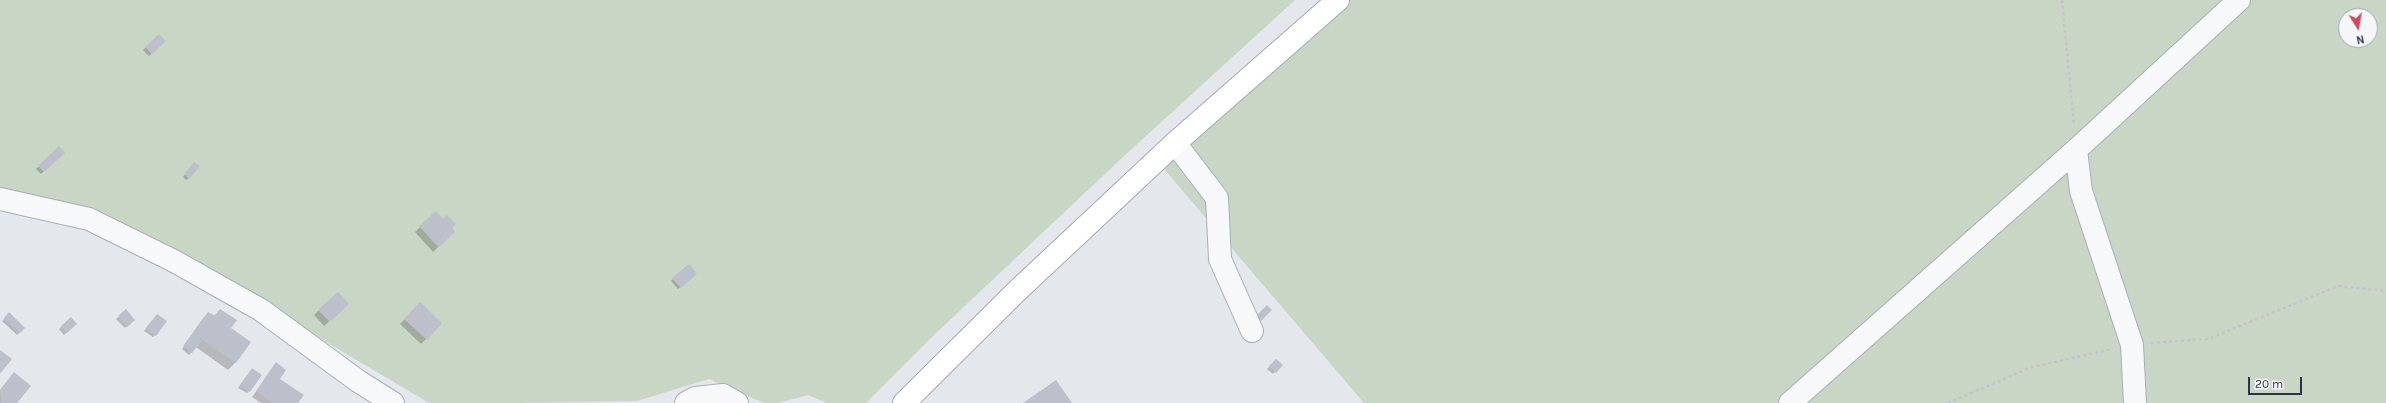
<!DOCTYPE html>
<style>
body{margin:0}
#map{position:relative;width:2386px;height:403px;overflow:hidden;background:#e4e7ec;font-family:Karla,sans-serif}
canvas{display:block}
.north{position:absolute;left:2338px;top:8px;width:40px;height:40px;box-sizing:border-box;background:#f4f6f9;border:1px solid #a4a8b1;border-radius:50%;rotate:169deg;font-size:11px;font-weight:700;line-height:16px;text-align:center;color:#2b3445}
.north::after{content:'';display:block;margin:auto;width:14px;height:18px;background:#d1495b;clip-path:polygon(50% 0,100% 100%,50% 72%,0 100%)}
.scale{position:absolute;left:2248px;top:377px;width:54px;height:18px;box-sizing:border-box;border:2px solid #2b3445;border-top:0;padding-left:5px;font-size:12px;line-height:14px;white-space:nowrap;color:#2b3445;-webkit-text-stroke:3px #f4f6f9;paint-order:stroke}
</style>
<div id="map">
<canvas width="2386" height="403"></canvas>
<div class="north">N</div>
<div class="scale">20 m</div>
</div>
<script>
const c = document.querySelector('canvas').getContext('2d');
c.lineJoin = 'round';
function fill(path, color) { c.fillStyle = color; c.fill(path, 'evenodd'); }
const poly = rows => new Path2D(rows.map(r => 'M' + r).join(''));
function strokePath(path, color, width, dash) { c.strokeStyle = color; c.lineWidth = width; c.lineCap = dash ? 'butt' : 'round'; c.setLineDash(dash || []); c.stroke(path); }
const green = poly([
 [0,0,1295,0,1123,157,935,334,866,403,827,403,808,395,778,403,764,403,709,379,637,401,517,403,429,403,232,286,0,194],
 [1336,0,2386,0,2386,403,1364,403,1158,162],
 [2346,16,2370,16,2370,40,2346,40]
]);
const shadow = poly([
 [159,35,165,41,149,56,143,50],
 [59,148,63,153,41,174,36,169],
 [192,165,189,178,186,180,183,177],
 [436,212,451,228,449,237,433,252,415,232],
 [696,274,678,289,671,281,673,279],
 [420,304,441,324,421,344,400,324],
 [343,309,324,326,314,315,319,310],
 [126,310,134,320,125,328,116,319],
 [220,310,230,328,236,362,228,370,196,347,189,355,182,349,201,321,208,313,213,317],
 [9,314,24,328,17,335,2,321],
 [157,315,155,335,153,337,144,331],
 [71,319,76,324,64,335,59,329],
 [1276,360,1281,365,1273,374,1267,369],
 [276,364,279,379,297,403,261,403,252,397],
 [250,372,249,391,247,393,238,388],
 [9,379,15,403,0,403,0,390]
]);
const building = poly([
 [159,34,166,41,152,54,145,47],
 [59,146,65,153,44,172,38,166],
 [194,162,200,166,189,179,184,174],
 [436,211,443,219,447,215,456,224,452,228,455,232,438,247,419,226],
 [689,264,697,274,681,288,672,278],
 [338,292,349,304,330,322,318,310],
 [420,302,442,323,427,340,404,319],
 [1267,305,1272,310,1260,322,1255,317],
 [126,309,135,320,127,327,118,316],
 [220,309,237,320,231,328,251,342,236,363,197,336,202,341,192,353,183,346,208,312,215,316],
 [9,312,25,328,20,333,4,318],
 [157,314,167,321,156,336,146,328],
 [71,317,77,324,67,333,61,326],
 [0,350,12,359,0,374],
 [1276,359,1283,365,1276,373,1269,366],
 [276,362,286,370,280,379,304,395,298,403,273,403,256,391],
 [252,368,262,375,250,392,240,385],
 [14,372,31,386,17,403,2,403,0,390],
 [1056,380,1072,403,1023,403]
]);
const path = poly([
 [2062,0,2074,125],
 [2151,343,2208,339,2338,286,2386,291],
 [1948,403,2032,367,2113,349]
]);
const minor = poly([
 [1175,143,1217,198,1220,259,1252,331],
 [2076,150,2081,191,2132,345,2135,403],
 [0,199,89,219,174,261,261,310,358,381,393,403],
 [686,403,695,398,723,395,737,403],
 [1790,403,2076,150,2239,0]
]);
const major = poly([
 [904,403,1018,290,1112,202,1175,143,1338,0]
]);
fill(green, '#c9d6c5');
fill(shadow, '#0003');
fill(building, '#bbc0ca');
strokePath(minor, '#a9aeb7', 24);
strokePath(major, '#a3abb8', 24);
strokePath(path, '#c2c5cb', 2.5, [3, 3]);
strokePath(minor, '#f7f8fa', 22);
strokePath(major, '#fff', 22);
</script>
